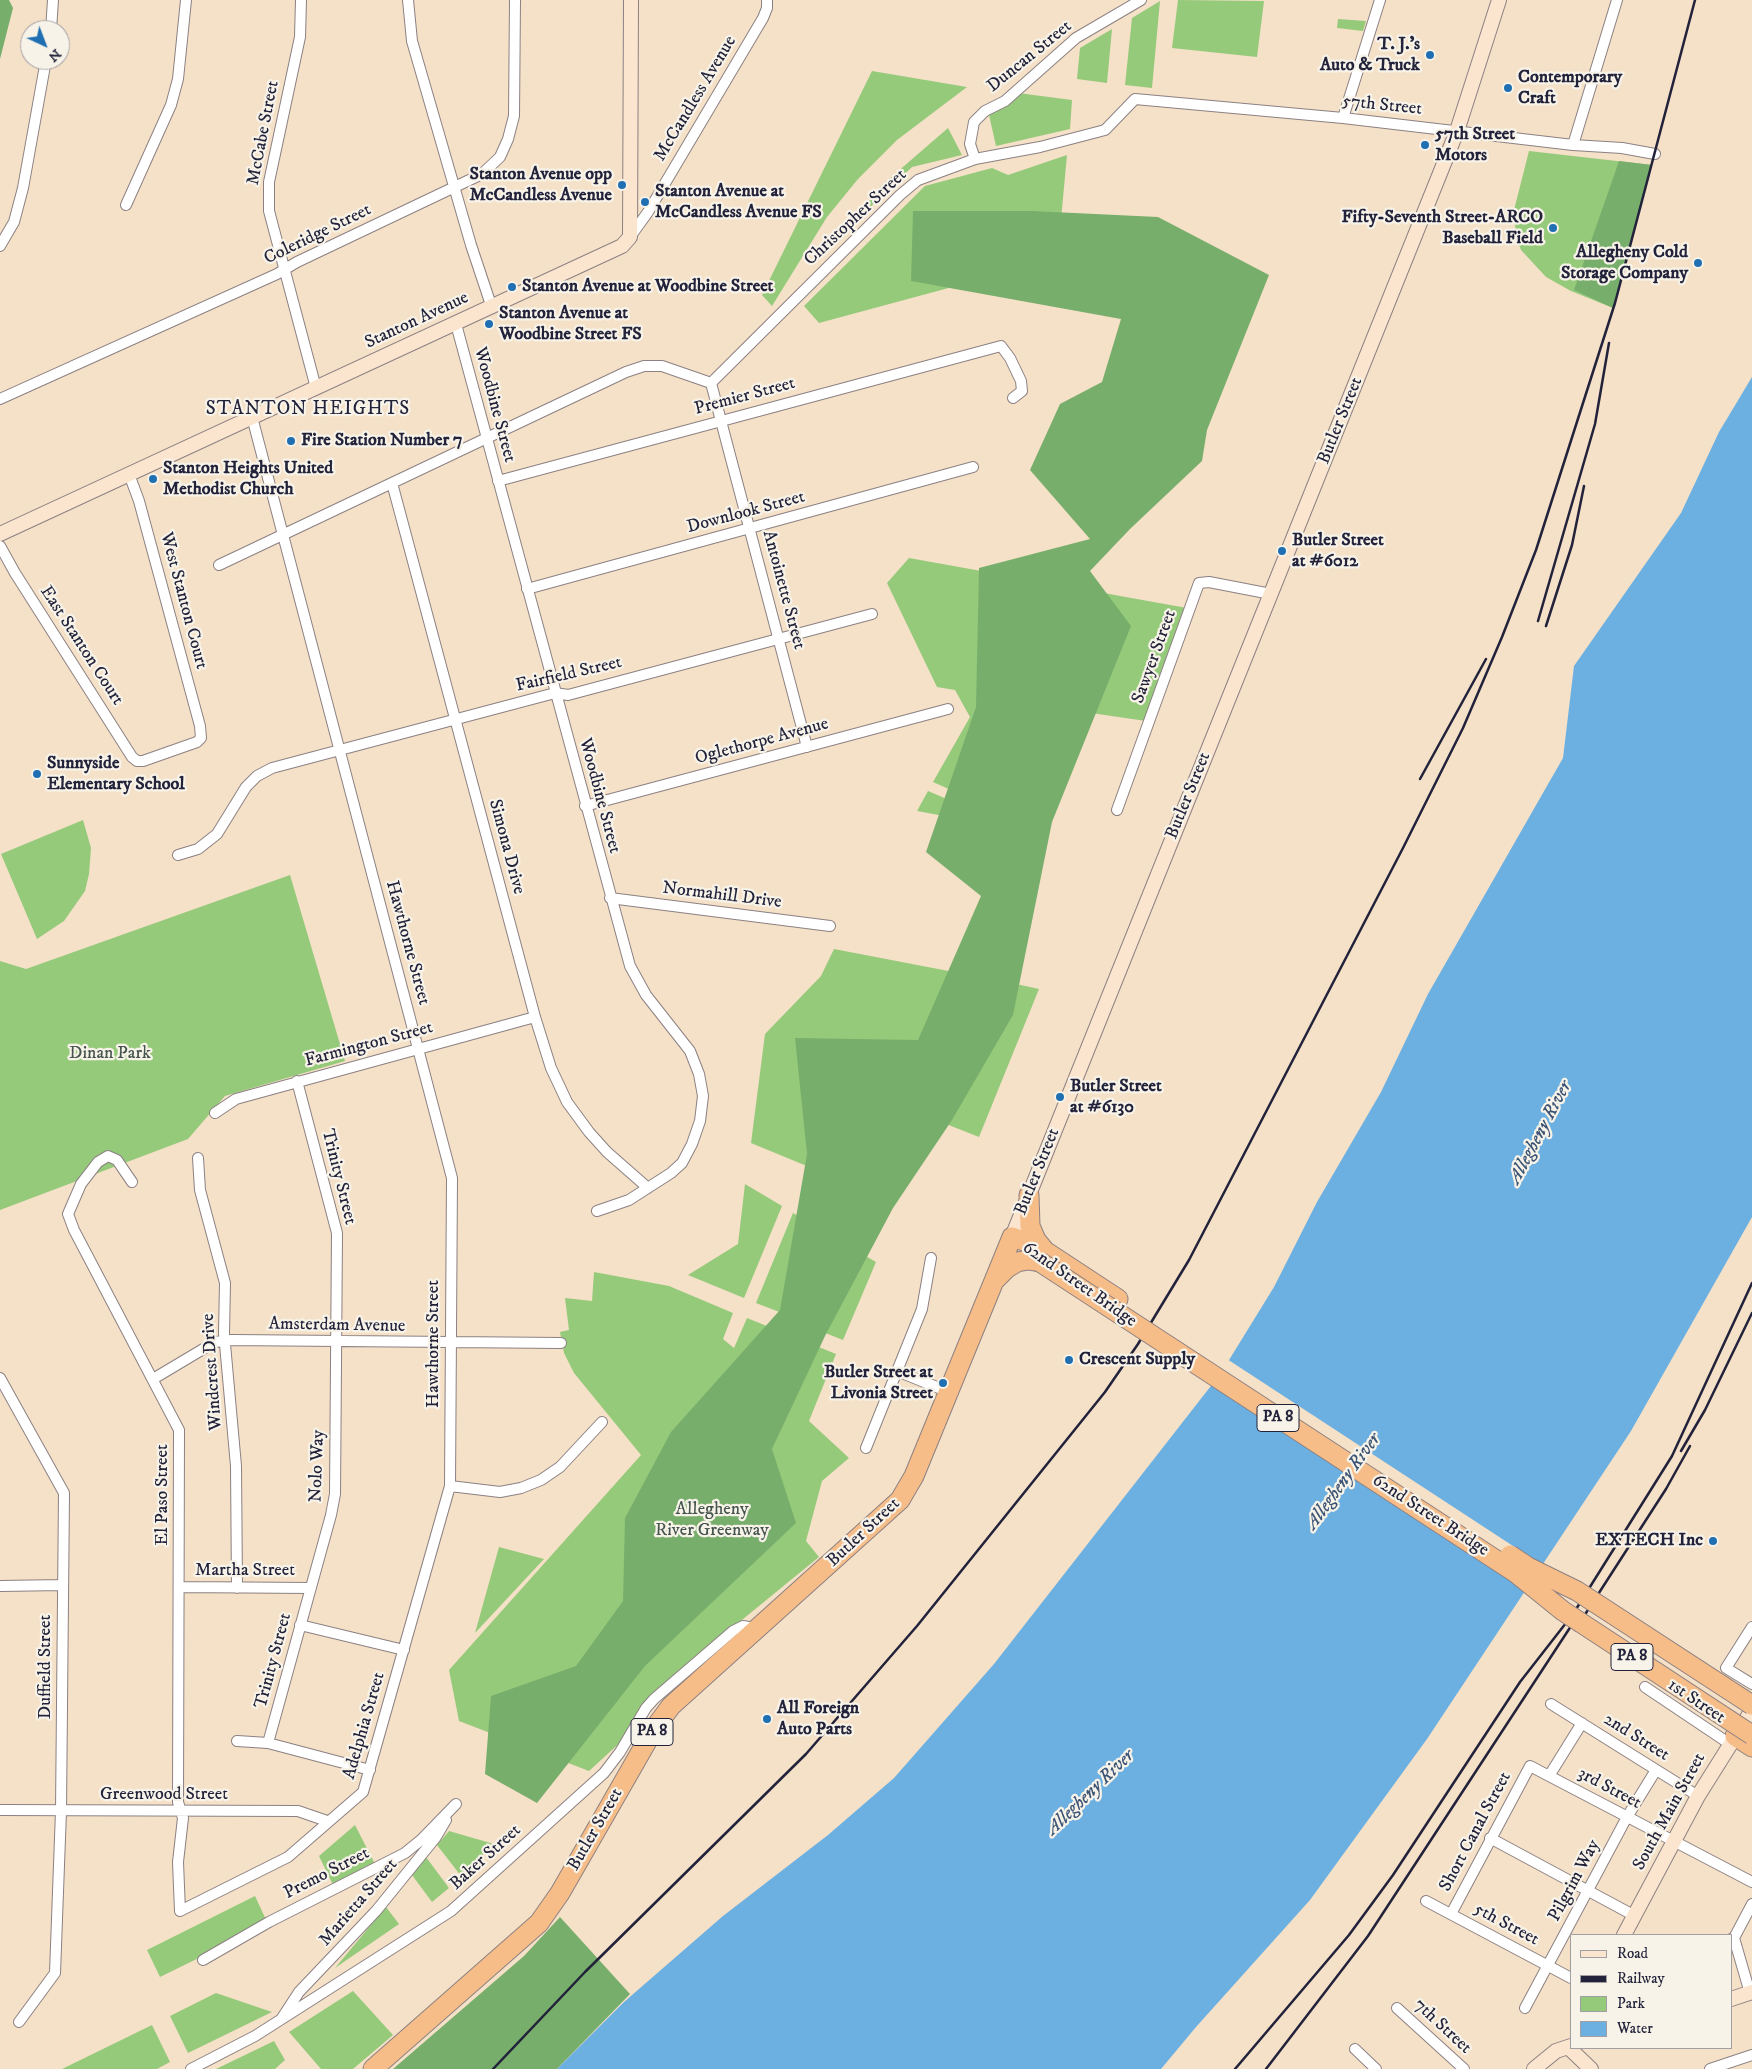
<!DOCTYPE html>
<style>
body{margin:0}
#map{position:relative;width:1752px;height:2069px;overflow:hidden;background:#f5e0c8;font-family:"IM FELL DW Pica",serif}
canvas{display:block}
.legend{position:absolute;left:1570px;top:1934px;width:162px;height:115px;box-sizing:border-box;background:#f7f3e8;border:1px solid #a29fa3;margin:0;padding:6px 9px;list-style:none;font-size:15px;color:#22223b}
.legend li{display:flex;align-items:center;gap:10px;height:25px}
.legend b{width:25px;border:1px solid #a29fa3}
.north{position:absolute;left:20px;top:20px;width:50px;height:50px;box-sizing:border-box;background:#f7f3e8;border:1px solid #a29fa3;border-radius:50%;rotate:137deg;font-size:14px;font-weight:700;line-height:20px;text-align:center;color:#22223b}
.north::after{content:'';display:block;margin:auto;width:18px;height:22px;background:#1f6fb2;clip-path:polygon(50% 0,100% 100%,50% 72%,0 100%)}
</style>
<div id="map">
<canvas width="1752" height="2069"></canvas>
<ul class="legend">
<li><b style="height:6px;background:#fce5cf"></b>Road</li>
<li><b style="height:6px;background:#22223b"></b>Railway</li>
<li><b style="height:14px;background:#96ca7b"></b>Park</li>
<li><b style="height:14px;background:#6cb0e1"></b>Water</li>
</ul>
<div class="north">N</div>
</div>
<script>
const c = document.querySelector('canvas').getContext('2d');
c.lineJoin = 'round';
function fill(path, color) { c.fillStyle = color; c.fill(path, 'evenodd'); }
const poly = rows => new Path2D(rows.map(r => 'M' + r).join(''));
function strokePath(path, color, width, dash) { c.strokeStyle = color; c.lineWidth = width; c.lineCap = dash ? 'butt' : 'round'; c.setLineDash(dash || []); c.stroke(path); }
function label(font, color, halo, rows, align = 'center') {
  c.font = font + ' "IM FELL DW Pica",serif'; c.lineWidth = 4.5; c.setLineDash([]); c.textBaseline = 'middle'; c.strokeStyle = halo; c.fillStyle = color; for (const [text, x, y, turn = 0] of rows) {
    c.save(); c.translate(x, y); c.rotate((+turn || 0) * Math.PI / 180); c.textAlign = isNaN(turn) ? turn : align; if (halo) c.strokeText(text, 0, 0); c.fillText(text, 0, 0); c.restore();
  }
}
const green = poly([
 [1178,0,1264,1,1257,57,1172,48],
 [1160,1,1152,88,1125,85,1132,18],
 [1338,19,1366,21,1363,31,1337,28],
 [1112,29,1107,83,1077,79,1080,48],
 [872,71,967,87,897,140,858,179,827,217,772,306,762,295],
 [1018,93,1072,100,1070,129,996,146,989,115],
 [948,128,962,155,912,167,842,234,881,186],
 [1529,151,1652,165,1613,308,1571,291,1546,277,1521,250,1516,237,1514,210],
 [1067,155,1059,241,993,276,819,323,804,306,925,186,992,168,1008,175],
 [909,558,1187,608,1146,721,1084,712,978,802,933,782,970,717,955,690,937,687,887,583],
 [928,791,975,811,971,821,917,811],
 [83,820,91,848,89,874,85,891,64,921,37,939,1,854],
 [290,875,345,1061,225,1096,188,1139,0,1210,0,961,26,969],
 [834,949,985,978,894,1202,751,1143,765,1034,821,976],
 [998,980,1039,989,979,1137,941,1122],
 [745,1184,782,1206,744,1298,688,1275,738,1244],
 [793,1213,829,1234,795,1318,756,1303],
 [840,1241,876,1262,843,1340,805,1325],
 [594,1272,669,1286,733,1313,723,1339,734,1348,747,1318,836,1354,809,1421,849,1458,822,1481,806,1541,819,1557,699,1655,623,1740,589,1771,459,1721,449,1670,641,1455,574,1373,564,1353,560,1332,569,1330,565,1298,592,1301],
 [499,1547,544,1559,475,1633],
 [355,1825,378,1870,336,1891,319,1856],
 [449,1831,494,1844,461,1876,437,1845],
 [426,1857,449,1888,432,1902,412,1875],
 [255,1896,268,1924,160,1977,147,1950],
 [386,1907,399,1924,335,1968],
 [353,1991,393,2035,353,2069,321,2069,289,2032],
 [216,1993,272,2012,188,2053,170,2016],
 [152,2025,170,2062,157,2069,62,2069],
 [274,2041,285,2060,275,2069,216,2069]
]);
const forest = poly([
 [0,0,9,0,13,8,0,59],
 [1619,161,1652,165,1613,308,1574,290],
 [913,211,1032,211,1158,217,1269,275,1207,430,1202,461,1130,529,1090,571,1131,626,1052,822,1013,1015,952,1120,893,1208,825,1336,772,1449,796,1523,645,1666,537,1803,485,1774,491,1696,576,1666,623,1601,625,1518,671,1432,780,1310,807,1154,795,1038,918,1040,981,896,926,852,976,707,979,568,1090,539,1030,470,1060,404,1102,382,1121,319,911,281],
 [560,1917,630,1994,557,2069,393,2069,524,1956]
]);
const water = poly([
 [1752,377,1752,1217,1631,1431,1427,1739,1310,1900,1196,2027,1161,2069,557,2069,624,2002,723,1916,828,1835,894,1778,994,1664,1221,1373,1274,1287,1317,1202,1381,1092,1428,994,1563,758,1574,666,1681,513,1719,432]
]);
const pier = poly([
 [1227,1359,1536,1561,1529,1590,1219,1372]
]);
const street = poly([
 [301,0,300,37,269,182,269,211,316,388],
 [408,0,412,41,471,245,492,308],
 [51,30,53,0],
 [1343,118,1380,0],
 [1573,145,1617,0],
 [975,159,970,144,974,122,985,111,1005,101,1076,38,1141,0],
 [126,205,171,105,178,79,186,0],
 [630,237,648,212,763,18,767,8,767,0],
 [0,246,14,222,23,188,46,60],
 [456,324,630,966,646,995,690,1051,699,1074,703,1096,700,1121,692,1144,682,1163,671,1173,629,1200,597,1211],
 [711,383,900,195,918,180,975,159,1040,147,1105,130,1135,99,1343,118,1573,145,1622,148,1655,154],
 [711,383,807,747],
 [0,399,277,274,297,262,482,174,500,157,508,139,514,116,515,0],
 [498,481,1001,346,1010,358,1021,381,1022,391,1013,398],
 [392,483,535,1017,551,1068,567,1102,589,1132,607,1152,648,1188],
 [0,546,15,573,132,757,137,761,143,761,197,742,201,738,200,726,139,501,129,474],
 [219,565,626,372,644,366,662,366,711,383],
 [527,589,973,467],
 [585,806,948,709],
 [1117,810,1199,583,1209,582,1271,594],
 [178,855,198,849,217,834,246,787,257,776,272,768,555,693,568,695,872,614],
 [610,898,830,926],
 [215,1113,236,1099,535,1017],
 [198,1158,200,1190,225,1283,224,1333,236,1466,237,1588],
 [132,1182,117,1160,108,1156,98,1162,81,1184,68,1214,74,1230,179,1430,178,1802,183,1818,178,1862,180,1911,288,1857,363,1792,450,1486,452,1178,252,417],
 [897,1371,949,1392],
 [0,1378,64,1493,61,1811,55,1973,19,2022],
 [153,1379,215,1342,232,1340,561,1343],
 [866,1448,922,1309,931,1258],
 [450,1486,500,1492,521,1488,541,1480,560,1467,602,1422],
 [0,1586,63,1585],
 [179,1587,311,1588],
 [300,1625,404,1650],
 [1752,1627,1726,1668,1752,1684],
 [1645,1687,1730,1744],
 [1551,1704,1698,1796],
 [237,1741,268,1743,370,1770],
 [268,1743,331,1515,335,1494,337,1233,297,1081],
 [1549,1776,1582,1723],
 [0,1810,298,1811,327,1821],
 [1490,1838,1635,1916],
 [1426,1901,1571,1978],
 [1451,1914,1530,1766,1752,1882],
 [1734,1938,1750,1993],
 [1731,1939,1734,1938,1752,1904],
 [203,1960,269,1922,405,1853,421,1840,456,1804],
 [1397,2008,1464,2069],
 [1525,2008,1627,1817,1656,1770],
 [282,2018,299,1992,376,1911,436,1837,446,1820],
 [1355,2049,1376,2069],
 [191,2069,255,2036,451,1911,604,1773,620,1752,646,1708,654,1699,733,1631,743,1626,758,1629],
 [1710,2069,1752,2055]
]);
const secondary = poly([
 [0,534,622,246,630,237,631,0],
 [1012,1237,1457,131,1499,0],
 [1624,1935,1698,1796,1752,1710],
 [1731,1999,1752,1992],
 [1568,2047,1591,2069],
 [1534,2069,1556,2051,1571,2046]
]);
const highway = poly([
 [1029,1195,1030,1226,1036,1240,1045,1251],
 [1012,1237,1027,1242,1048,1253,1118,1299],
 [996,1279,1007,1268,1017,1262,1028,1260,1040,1262],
 [1735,1736,1752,1747],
 [373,2069,539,1923,560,1893,654,1729,671,1706,900,1500,914,1476,1012,1237]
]);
const rail = poly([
 [1538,621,1595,424,1609,343],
 [1546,626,1572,545,1584,486],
 [1420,779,1486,659],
 [1681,1451,1705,1410,1752,1313],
 [1575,1630,1666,1489,1690,1446],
 [493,2069,585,1972,806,1754,917,1626,1105,1392,1138,1344,1189,1260,1403,848,1463,728,1502,637,1536,550,1615,303,1695,0],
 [1235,2069,1349,1935,1393,1875,1520,1682,1573,1614,1672,1456,1752,1283],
 [1266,2069,1368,1936,1575,1620]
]);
const highwayBridge = poly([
 [1040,1262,1516,1573,1563,1611,1752,1735],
 [1510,1555,1528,1567,1577,1591,1752,1705]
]);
const markers = [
 [1430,55,5,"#1f6fb2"],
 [1508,88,5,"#1f6fb2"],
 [1425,145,5,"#1f6fb2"],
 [622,185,5,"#1f6fb2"],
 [645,202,5,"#1f6fb2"],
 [1553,228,5,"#1f6fb2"],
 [1698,263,5,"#1f6fb2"],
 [512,287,5,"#1f6fb2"],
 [489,324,5,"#1f6fb2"],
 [291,441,5,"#1f6fb2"],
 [153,479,5,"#1f6fb2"],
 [1282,551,5,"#1f6fb2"],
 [37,774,5,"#1f6fb2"],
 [1060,1097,5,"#1f6fb2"],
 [1069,1360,5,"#1f6fb2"],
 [943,1383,5,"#1f6fb2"],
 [1713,1541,5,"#1f6fb2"],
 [767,1719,5,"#1f6fb2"]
];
const shields = [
 [1278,1418,42],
 [1632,1657,42],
 [652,1732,42]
];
const shieldNames = [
 ["PA 8",1278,1418],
 ["PA 8",1632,1657],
 ["PA 8",652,1732]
];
const poiNames = [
 ["T. J.'s",1420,45,"right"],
 ["Auto & Truck",1420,66,"right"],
 ["Contemporary",1518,78],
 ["Craft",1518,99],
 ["57th Street",1435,135],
 ["Motors",1435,156],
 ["Stanton Avenue opp",612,175,"right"],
 ["McCandless Avenue",612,196,"right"],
 ["Stanton Avenue at",655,192],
 ["McCandless Avenue FS",655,213],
 ["Fifty-Seventh Street-ARCO",1543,218,"right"],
 ["Baseball Field",1543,239,"right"],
 ["Allegheny Cold",1688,253,"right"],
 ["Storage Company",1688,274,"right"],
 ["Stanton Avenue at Woodbine Street",522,287],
 ["Stanton Avenue at",499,314],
 ["Woodbine Street FS",499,335],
 ["Fire Station Number 7",301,441],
 ["Stanton Heights United",163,469],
 ["Methodist Church",163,490],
 ["Butler Street",1292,541],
 ["at #6012",1292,562],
 ["Sunnyside",47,764],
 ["Elementary School",47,785],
 ["Butler Street",1070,1087],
 ["at #6130",1070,1108],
 ["Crescent Supply",1079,1360],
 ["Butler Street at",933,1373,"right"],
 ["Livonia Street",933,1394,"right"],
 ["EXTECH Inc",1703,1541,"right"],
 ["All Foreign",777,1709],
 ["Auto Parts",777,1730]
];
const streetNames = [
 ["Duncan Street",1030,57,-39],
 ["McCandless Avenue",696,99,-59],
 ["57th Street",1382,106,6],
 ["McCabe Street",264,133,-79],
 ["Christopher Street",856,218,-43],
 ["Coleridge Street",318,235,-26],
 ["Stanton Avenue",417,321,-25],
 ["Premier Street",745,397,-15],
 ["Woodbine Street",494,405,75],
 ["Butler Street",1341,421,-68],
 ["Downlook Street",746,513,-15],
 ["Antoinette Street",783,590,75],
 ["West Stanton Court",183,601,75],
 ["East Stanton Court",81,646,57],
 ["Sawyer Street",1155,657,-70],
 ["Fairfield Street",569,675,-13],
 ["Oglethorpe Avenue",762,742,-15],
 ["Woodbine Street",599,796,75],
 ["Butler Street",1189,796,-68],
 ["Simona Drive",506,847,75],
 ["Normahill Drive",722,896,7],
 ["Hawthorne Street",407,943,75],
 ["Farmington Street",369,1045,-15],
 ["Butler Street",1038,1172,-68],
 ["Trinity Street",338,1177,76],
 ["62nd Street Bridge",1079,1285,35],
 ["Amsterdam Avenue",337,1326,1],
 ["Hawthorne Street",434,1344,-90],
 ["Windcrest Drive",213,1372,-94],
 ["Nolo Way",318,1466,-88],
 ["El Paso Street",163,1495,-90],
 ["62nd Street Bridge",1430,1516,33],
 ["Butler Street",864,1533,-43],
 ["Martha Street",245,1571],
 ["Trinity Street",274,1661,-75],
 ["Duffield Street",46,1667,-90],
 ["1st Street",1696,1702,34],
 ["Adelphia Street",365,1726,-74],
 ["2nd Street",1636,1738,32],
 ["3rd Street",1609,1789,28],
 ["Greenwood Street",164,1795],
 ["South Main Street",1670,1812,-61],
 ["Butler Street",596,1830,-60],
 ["Short Canal Street",1476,1832,-62],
 ["Baker Street",486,1858,-42],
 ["Premo Street",327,1874,-27],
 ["Pilgrim Way",1575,1881,-62],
 ["Marietta Street",359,1903,-49],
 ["5th Street",1506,1925,28],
 ["7th Street",1442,2027,43]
];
const parkNames = [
 ["Dinan Park",110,1054],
 ["Allegheny",712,1510],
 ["River Greenway",712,1531]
];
const neighbourhoodNames = [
 ["STANTON HEIGHTS",308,410]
];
const waterNames = [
 ["Allegheny River",1541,1133,-62],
 ["Allegheny River",1344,1482,-54],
 ["Allegheny River",1091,1793,-44]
];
fill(green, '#96ca7b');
fill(forest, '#78ae6b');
fill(water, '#6cb0e1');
fill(pier, '#f5e0c8');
strokePath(street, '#8c8182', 12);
strokePath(secondary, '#8c8182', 16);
strokePath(highway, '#8c8182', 21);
strokePath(street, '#fff', 10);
strokePath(secondary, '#fce5cf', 14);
strokePath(highway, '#f7bd88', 19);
strokePath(rail, '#22223b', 2.5);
strokePath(highwayBridge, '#8c8182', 21, []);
strokePath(highwayBridge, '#f7bd88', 19);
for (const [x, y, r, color] of markers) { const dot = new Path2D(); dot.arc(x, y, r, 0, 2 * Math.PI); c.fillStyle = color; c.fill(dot); strokePath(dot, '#f7f3e8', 2); }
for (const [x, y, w] of shields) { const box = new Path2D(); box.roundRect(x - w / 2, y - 13.5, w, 27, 4); c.fillStyle = '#f7f3e8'; c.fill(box); strokePath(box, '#22223b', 1); }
label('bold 16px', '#22223b', null, shieldNames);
label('bold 18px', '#22223b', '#f7f3e8', poiNames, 'left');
label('18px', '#22223b', '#f7f3e8', streetNames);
label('18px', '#45544e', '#f7f3e8', parkNames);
c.letterSpacing = '1px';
label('19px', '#22223b', '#f7f3e8', neighbourhoodNames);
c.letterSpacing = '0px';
label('italic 19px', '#3c5475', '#f7f3e8', waterNames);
</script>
